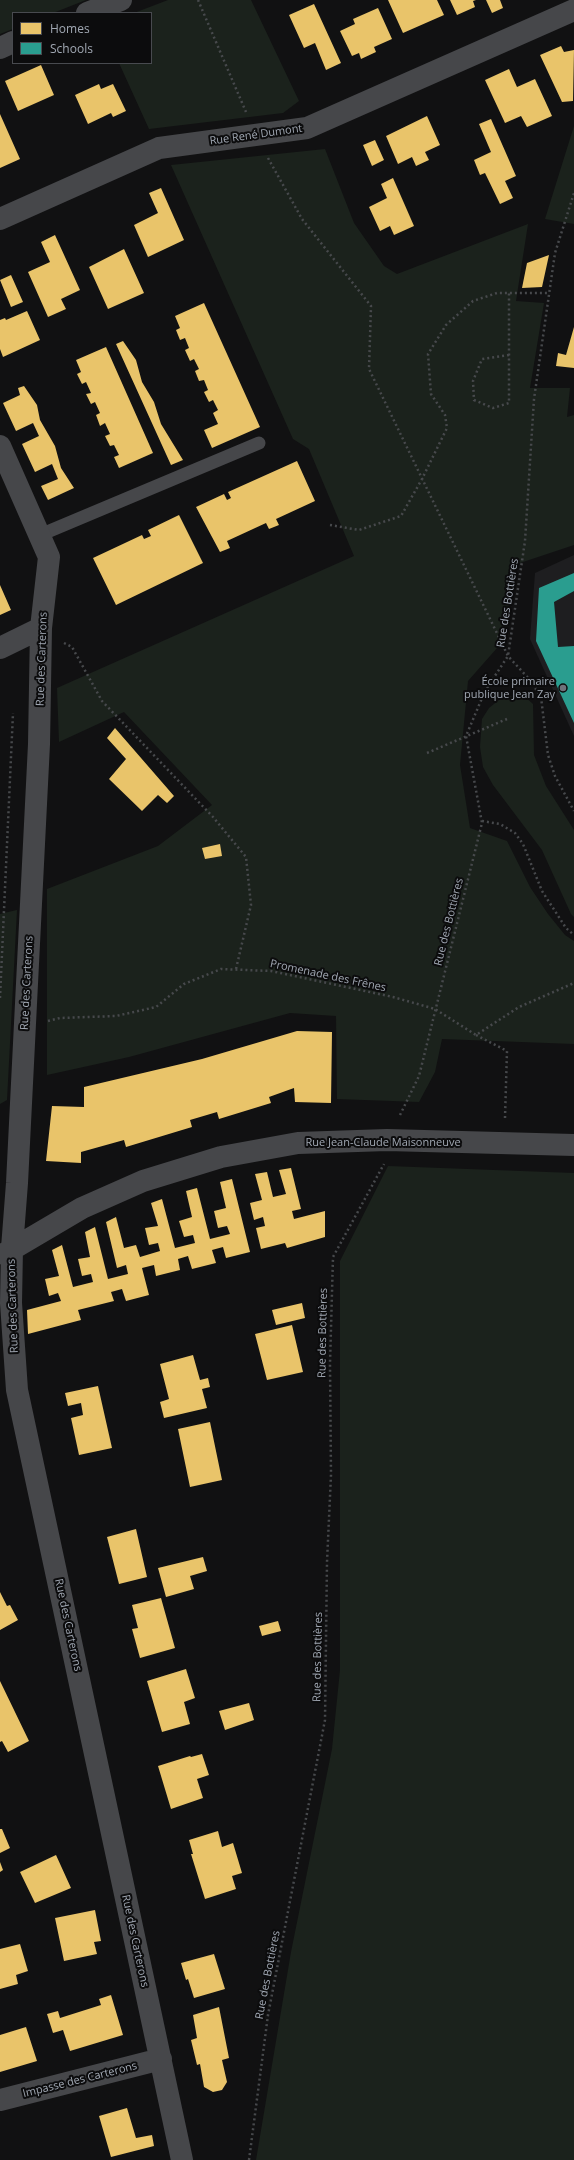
<!DOCTYPE html>
<meta charset="utf-8">
<style>
body{margin:0}
#map{position:relative;width:574px;height:2160px;overflow:hidden;background:#111112;font-family:"Open Sans",sans-serif}
canvas{display:block}
.legend{position:absolute;left:12px;top:12px;width:140px;height:52px;box-sizing:border-box;background:#0c0c0d;border:1px solid #484a4f;margin:0;padding:5px 7px;list-style:none;font-size:12px;color:#a1a8b3}
.legend li{display:flex;align-items:center;gap:8px;height:20px}
.legend b{width:20px;border:1px solid #484a4f}
</style>
<div id="map">
<canvas width="574" height="2160"></canvas>
<ul class="legend">
<li><b style="height:11px;background:#e9c46a"></b>Homes</li>
<li><b style="height:11px;background:#2a9d8f"></b>Schools</li>
</ul>
</div>
<script>
const c = document.querySelector('canvas').getContext('2d');
c.lineJoin = 'round';
function fill(path, color) { c.fillStyle = color; c.fill(path, 'evenodd'); }
const poly = rows => new Path2D(rows.map(r => 'M' + r).join(''));
function strokePath(path, color, width, dash) { c.strokeStyle = color; c.lineWidth = width; c.lineCap = dash ? 'butt' : 'round'; c.setLineDash(dash || []); c.stroke(path); }
function label(font, color, halo, rows, align = 'center') {
  c.font = font + ' "Open Sans",sans-serif'; c.lineWidth = 4; c.setLineDash([]); c.textBaseline = 'middle'; c.strokeStyle = halo; c.fillStyle = color; for (const [text, x, y, turn = 0] of rows) {
    c.save(); c.translate(x, y); c.rotate((+turn || 0) * Math.PI / 180); c.textAlign = isNaN(turn) ? turn : align; if (halo) c.strokeText(text, 0, 0); c.fillText(text, 0, 0); c.restore();
  }
}
const built = poly([
 [574,555,574,736,530,639,535,573]
]);
const green = poly([
 [0,0,86,0,53,13,13,13,13,29,0,34],
 [168,0,251,0,299,101,283,113,149,129,119,63,151,63,151,13,134,13],
 [574,126,574,224,545,219],
 [325,149,354,223,384,266,397,274,528,224,516,301,544,303,530,388,570,388,567,417,574,415,574,545,514,565,505,639,468,681,460,765,470,828,507,841,530,887,548,914,565,935,574,941,574,1044,442,1039,435,1072,419,1102,337,1099,336,1016,290,1013,129,1057,47,1075,47,889,158,846,212,805,124,712,59,742,57,688,354,556,309,449,293,439,171,165],
 [508,696,524,696,533,704,534,755,546,786,574,830,574,917,571,914,542,850,493,785,483,767,480,747,482,719,489,708,499,700],
 [17,910,7,1100,0,1104,0,914],
 [388,1166,574,1173,574,2160,256,2160,291,1952,332,1749,340,1670,340,1261]
]);
const homes = poly([
 [388,0,437,0,444,15,403,33],
 [450,0,476,0,473,1,475,7,457,15],
 [486,0,500,0,503,8,492,13],
 [314,4,341,63,326,70,315,43,304,48,289,15],
 [378,8,392,39,374,47,376,52,361,59,359,53,352,56,340,31,355,24,353,19],
 [561,46,564,52,574,50,573,101,562,102,540,55],
 [41,65,54,95,18,111,5,81],
 [509,69,517,87,535,79,552,116,527,127,521,116,505,123,485,80],
 [99,84,101,89,113,84,126,111,113,117,111,113,88,124,75,95],
 [0,114,20,159,0,168],
 [427,116,440,145,425,152,429,160,416,166,412,157,398,164,386,136],
 [491,119,516,176,505,181,513,198,500,204,485,173,480,175,474,160,491,152,479,124],
 [375,140,384,160,372,166,363,145],
 [393,178,414,226,394,235,390,226,380,231,369,207,387,198,381,184],
 [161,188,184,240,148,257,134,225,158,213,149,193],
 [55,235,80,290,61,299,66,309,48,317,28,272,50,262,41,242],
 [124,249,144,293,108,309,89,267],
 [549,255,542,287,522,288,527,263],
 [11,275,23,302,11,307,0,280],
 [204,303,260,427,212,448,204,430,218,424,213,413,218,410,213,400,209,402,204,392,208,390,204,380,199,381,195,371,199,369,194,359,190,361,185,350,189,348,185,338,180,340,176,330,180,328,175,316],
 [27,311,40,340,3,357,0,349,0,320,5,318,6,320],
 [574,327,574,368,556,366,558,353,566,355],
 [123,341,136,360,142,382,154,402,161,424,183,460,171,465,116,344],
 [106,347,153,453,119,468,114,457,119,455,114,445,110,446,105,436,110,434,105,423,100,426,96,415,100,413,95,402,91,404,86,394,91,393,86,382,82,384,77,374,81,372,76,360],
 [24,386,37,405,40,420,55,446,61,468,74,488,48,500,41,486,58,479,52,464,35,472,22,444,39,436,33,423,16,431,3,403,20,395,18,388],
 [297,461,315,501,276,519,279,525,269,529,266,523,227,541,230,548,220,552,196,507,224,494,227,500,231,498,228,492],
 [179,515,203,563,116,605,93,558,142,535,144,539,151,536,148,530],
 [0,585,11,610,0,615],
 [115,728,174,796,167,803,158,795,142,811,109,779,126,759,107,738],
 [220,844,222,856,205,859,202,848],
 [297,1031,332,1032,331,1103,295,1102,294,1088,269,1097,271,1103,219,1119,217,1112,190,1120,192,1127,126,1147,124,1140,81,1152,81,1163,46,1161,52,1106,84,1107,84,1087,202,1059],
 [291,1168,301,1209,292,1211,294,1219,325,1211,325,1237,287,1248,285,1243,261,1249,256,1228,265,1226,263,1217,254,1220,250,1203,262,1200,255,1174,267,1172,273,1197,286,1194,279,1170],
 [232,1179,250,1252,226,1258,223,1247,212,1250,216,1263,192,1269,188,1256,178,1259,180,1270,156,1276,154,1265,142,1268,149,1295,126,1301,122,1289,111,1292,114,1301,78,1310,81,1320,28,1334,27,1310,61,1301,58,1293,49,1296,45,1279,59,1276,52,1250,62,1245,73,1287,93,1282,91,1274,82,1276,78,1259,90,1257,85,1232,95,1227,108,1279,128,1274,126,1265,117,1268,106,1222,116,1217,124,1248,136,1245,140,1257,160,1251,158,1243,149,1245,145,1228,158,1226,151,1203,162,1199,175,1248,195,1243,193,1235,184,1237,179,1221,192,1217,186,1191,197,1188,210,1239,230,1234,227,1226,218,1228,214,1211,226,1208,220,1182],
 [302,1303,305,1318,276,1325,272,1310],
 [292,1325,303,1372,267,1380,255,1334],
 [193,1355,200,1380,208,1378,210,1387,202,1389,207,1408,164,1418,160,1402,169,1399,160,1364],
 [98,1386,112,1448,79,1455,71,1418,83,1415,81,1403,68,1406,65,1393],
 [210,1422,222,1480,190,1487,178,1429],
 [136,1529,147,1577,119,1584,107,1537],
 [203,1557,207,1571,190,1576,194,1589,166,1597,158,1568],
 [0,1592,7,1606,10,1605,18,1620,0,1630],
 [161,1598,175,1648,140,1658,132,1629,138,1628,132,1605],
 [278,1621,281,1631,262,1636,259,1626],
 [186,1669,195,1698,184,1702,190,1724,162,1732,147,1681],
 [0,1681,29,1741,8,1752,2,1741,0,1742],
 [249,1703,254,1720,225,1730,219,1711],
 [202,1754,209,1775,197,1779,203,1798,171,1809,158,1766,190,1756,191,1757],
 [0,1829,2,1829,10,1848,0,1853],
 [218,1831,222,1847,233,1843,242,1873,232,1876,236,1889,205,1899,191,1854,193,1854,189,1840],
 [56,1855,71,1888,35,1903,20,1872],
 [0,1862,3,1870,0,1872],
 [95,1910,101,1941,94,1942,97,1954,64,1961,55,1918],
 [20,1944,28,1971,16,1975,18,1984,0,1989,0,1949],
 [214,1954,225,1989,194,1998,188,1979,186,1980,181,1963],
 [111,1995,123,2035,70,2051,63,2030,53,2033,47,2014,58,2011,60,2018,101,2005,99,1999],
 [219,2007,229,2058,222,2060,227,2082,222,2090,213,2092,204,2087,200,2064,197,2065,191,2040,197,2038,193,2015],
 [26,2027,37,2061,0,2072,0,2035],
 [127,2108,136,2138,152,2135,154,2146,111,2157,99,2116]
]);
const schools = poly([
 [574,573,574,591,554,602,558,647,574,646,574,723,536,641,539,588]
]);
const path = poly([
 [198,0,246,112],
 [268,158,302,219,371,306,369,369,508,656,530,680,541,697,548,755,555,776,574,811],
 [509,355,482,359,473,381,474,400,493,408,509,403,509,293],
 [330,525,359,530,401,516,422,479,447,428,445,415,431,394,428,354,446,325,473,301,497,293,549,293],
 [64,643,72,647,102,701,213,817,246,857,251,905,236,969],
 [427,753,507,719],
 [482,821,500,824,515,833,523,844,542,891,566,928,574,935],
 [0,998,13,713],
 [48,1021,60,1018,116,1016,156,1007,184,984,221,969,271,971,393,997,435,1009,476,1035,519,1007,574,983],
 [476,1035,507,1051,505,1118],
 [400,1115,419,1076,482,823,466,736,485,691,508,656,525,541,534,399,555,253,574,193],
 [249,2160,268,2015,325,1720,327,1562,331,1475,330,1364,333,1257,384,1164]
]);
const service = poly([
 [40,535,259,443]
]);
const minor = poly([
 [87,13,121,0],
 [0,48,13,42],
 [0,219,159,148,307,128,574,10],
 [0,446,49,557,41,628,39,744,17,1183,12,1248,11,1303,17,1390,182,2160],
 [0,648,41,628],
 [4,1254,82,1208,143,1181,221,1157,298,1143,387,1140,574,1145],
 [0,2100,161,2059]
]);
const markers = [
 [563,688,4,"#6f737b"]
];
const streetNames = [
 ["Rue René Dumont",256,135,-8],
 ["Rue des Bottières",508,603,-81],
 ["Rue des Carterons",42,659,-88],
 ["Rue des Bottières",449,922,-76],
 ["Promenade des Frênes",328,976,12],
 ["Rue des Carterons",27,983,-87],
 ["Rue Jean-Claude Maisonneuve",383,1143],
 ["Rue des Carterons",13,1306,-92],
 ["Rue des Bottières",323,1333,-89],
 ["Rue des Carterons",68,1625,78],
 ["Rue des Bottières",318,1657,-89],
 ["Rue des Carterons",135,1941,78],
 ["Rue des Bottières",268,1975,-79],
 ["Impasse des Carterons",80,2080,-14]
];
const poiNames = [
 ["École primaire",555,682],
 ["publique Jean Zay",555,695]
];
fill(built, '#1e1e20');
fill(green, '#1b221c');
fill(homes, '#e9c46a');
fill(schools, '#2a9d8f');
strokePath(path, '#47494c', 2.5, [2, 3]);
strokePath(service, '#46474a', 13);
strokePath(minor, '#46474a', 22);
for (const [x, y, r, color] of markers) { const dot = new Path2D(); dot.arc(x, y, r, 0, 2 * Math.PI); c.fillStyle = color; c.fill(dot); strokePath(dot, '#0c0c0d', 1.5); }
label('11px', '#a1a8b3', '#0c0c0d', streetNames);
label('11px', '#a1a8b3', '#0c0c0d', poiNames, 'right');
</script>
